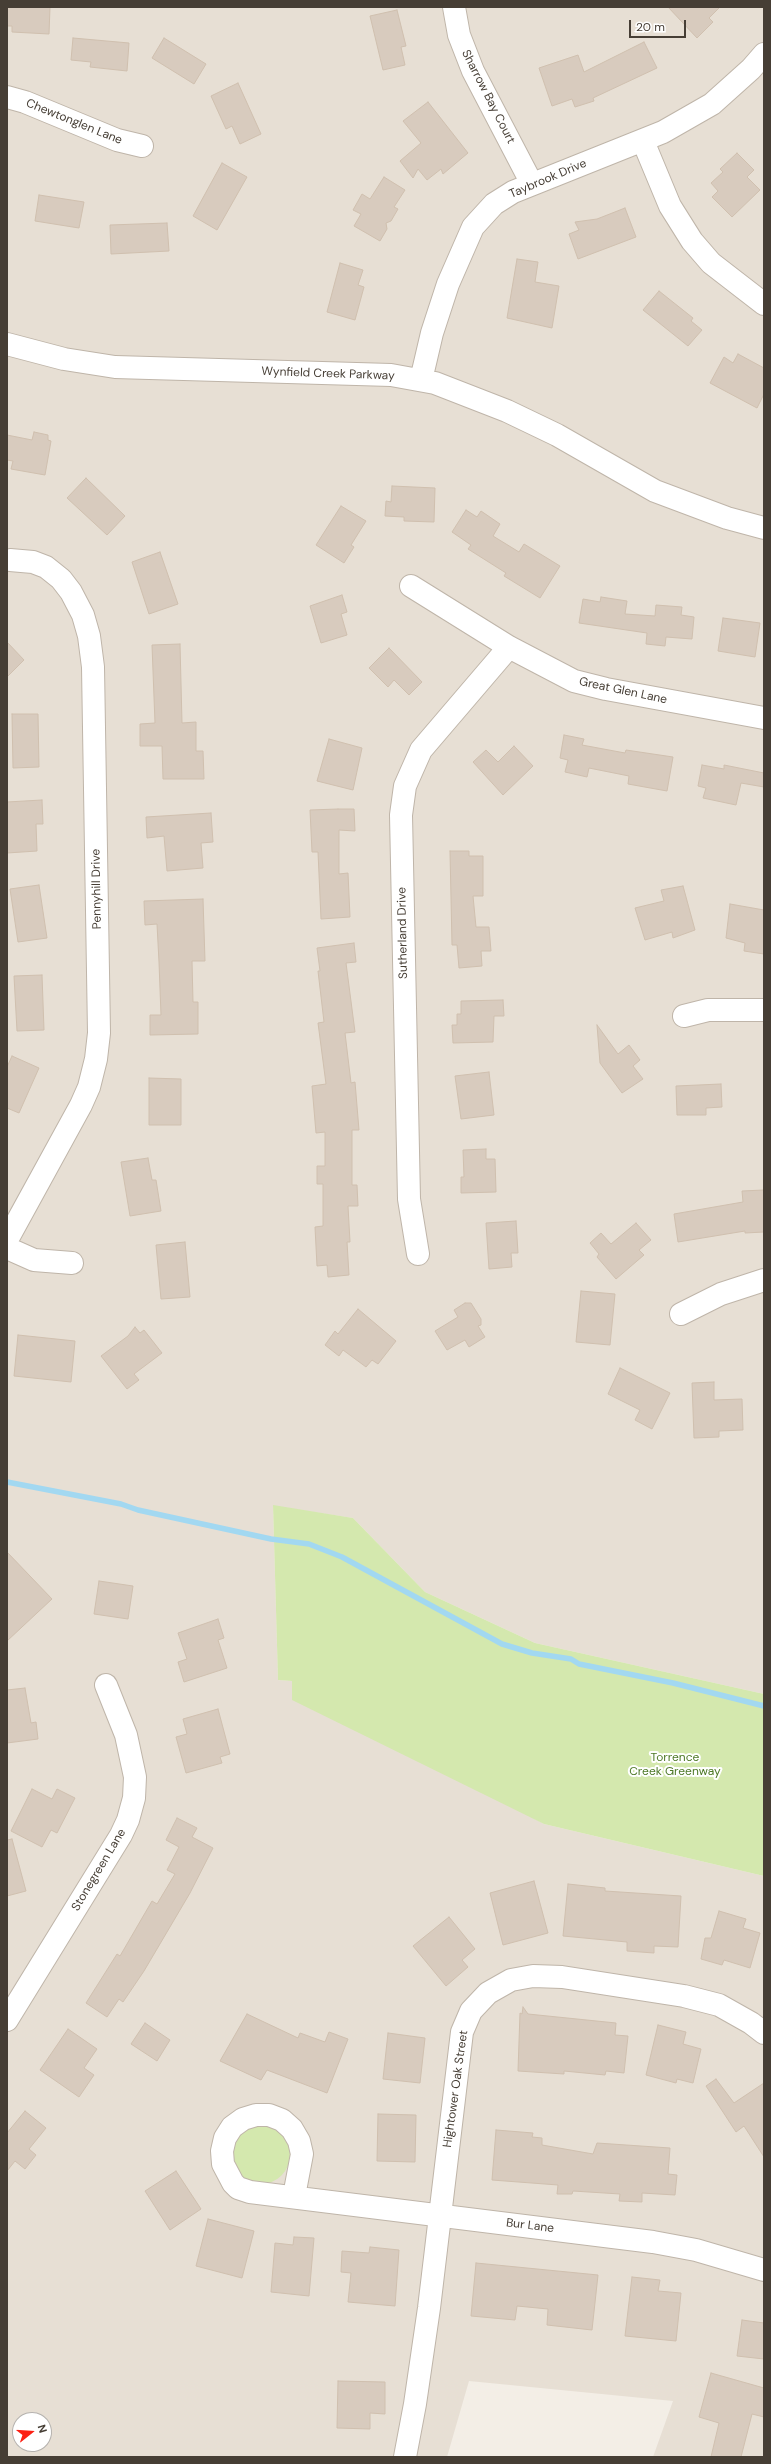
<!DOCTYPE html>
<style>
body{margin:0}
#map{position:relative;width:771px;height:2464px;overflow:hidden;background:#f3eee6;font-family:"DM Sans",sans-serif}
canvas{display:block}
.frame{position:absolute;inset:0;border:8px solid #463e35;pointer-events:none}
.north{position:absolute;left:12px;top:2412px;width:40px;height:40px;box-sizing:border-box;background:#fff;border:1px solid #b5b2ae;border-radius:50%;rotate:73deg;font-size:11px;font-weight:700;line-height:16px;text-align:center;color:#463e35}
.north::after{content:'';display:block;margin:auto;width:14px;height:18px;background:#fc2014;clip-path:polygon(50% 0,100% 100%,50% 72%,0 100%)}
.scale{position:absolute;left:629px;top:20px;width:57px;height:18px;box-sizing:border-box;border:2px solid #463e35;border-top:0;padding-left:5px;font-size:12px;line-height:14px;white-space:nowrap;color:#463e35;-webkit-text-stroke:3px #fff;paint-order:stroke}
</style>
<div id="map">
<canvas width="771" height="2464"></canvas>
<div class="frame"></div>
<div class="north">N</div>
<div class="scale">20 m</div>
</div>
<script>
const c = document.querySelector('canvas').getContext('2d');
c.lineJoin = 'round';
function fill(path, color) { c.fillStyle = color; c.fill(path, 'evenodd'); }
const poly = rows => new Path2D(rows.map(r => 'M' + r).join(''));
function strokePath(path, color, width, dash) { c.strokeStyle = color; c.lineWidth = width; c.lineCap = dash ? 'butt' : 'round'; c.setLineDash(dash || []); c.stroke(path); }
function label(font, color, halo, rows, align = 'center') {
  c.font = font + ' "DM Sans",sans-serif'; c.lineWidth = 4; c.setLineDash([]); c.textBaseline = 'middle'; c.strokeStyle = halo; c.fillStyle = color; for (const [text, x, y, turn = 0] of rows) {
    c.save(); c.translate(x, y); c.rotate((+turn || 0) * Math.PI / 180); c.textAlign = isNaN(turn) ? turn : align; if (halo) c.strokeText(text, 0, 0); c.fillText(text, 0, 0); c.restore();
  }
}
const residential = poly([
 [7,7,764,7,764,1694,535,1643,425,1592,353,1518,273,1506,278,1680,292,1681,544,1824,764,1876,764,2457,653,2457,673,2401,469,2381,447,2457,7,2457],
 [20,2420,44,2420,44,2444,20,2444]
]);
const green = poly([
 [273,1505,353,1518,425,1592,535,1643,764,1694,764,1876,544,1824,292,1700,292,1681,278,1680],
 '232 2155a29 29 0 1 1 58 0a29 29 0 1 1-58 0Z'
]);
const stream = poly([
 [7,1482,121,1504,138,1510,271,1539,309,1544,342,1557,502,1644,532,1653,571,1659,579,1664,673,1683,764,1706]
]);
const building = poly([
 [7,7,50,7,49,34,12,32,12,26,7,26,7,7],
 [668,7,720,7,709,18,713,22,697,38,668,7],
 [397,10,406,46,401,47,405,65,383,70,370,16,397,10],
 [73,38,129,43,127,71,90,67,91,62,71,60,73,38],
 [164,38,206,64,194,84,152,58,164,38],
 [644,42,657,68,593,98,594,101,575,107,572,99,552,106,539,68,578,55,584,72,644,42],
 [238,83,261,134,240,144,232,126,226,129,211,96,238,83],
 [428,102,468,153,443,174,441,169,427,180,418,169,413,178,400,161,421,143,403,121,428,102],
 [737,153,754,170,747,177,760,190,732,217,712,197,718,191,711,183,723,172,720,169,737,153],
 [222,163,247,177,217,230,193,216,222,163],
 [384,177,405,190,394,207,398,209,391,221,386,223,387,229,380,241,354,226,361,214,353,210,362,194,370,199,384,177],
 [39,195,84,202,79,228,35,221,39,195],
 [625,208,636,237,578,259,569,234,579,230,575,222,597,219,625,208],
 [167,223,169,251,111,254,110,225,167,223],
 [517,259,538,262,535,282,559,286,552,328,507,318,517,259],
 [340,263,363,270,358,285,364,287,355,320,327,312,340,263],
 [659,291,693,318,691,321,702,330,688,346,643,310,659,291],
 [738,354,764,368,764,394,757,408,710,383,724,357,733,363,738,354],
 [34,432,48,435,48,440,51,441,45,475,11,469,13,461,7,460,7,435,32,440,34,432],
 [86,478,125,516,107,535,67,498,86,478],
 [392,486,435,488,434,522,404,521,404,517,385,516,386,501,391,502,392,486],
 [341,506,366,521,351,545,354,547,344,563,316,545,341,506],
 [466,510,477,517,481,511,500,524,493,536,519,552,524,544,560,566,540,598,504,576,506,573,468,549,471,545,452,532,466,510],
 [160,552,178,604,149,614,132,562,160,552],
 [342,595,347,612,341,614,347,635,321,643,310,606,342,595],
 [601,597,627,601,625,614,655,616,656,605,682,607,681,615,694,617,692,639,666,637,665,646,646,644,647,633,579,623,583,599,600,602,601,597],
 [723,618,760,623,755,657,718,651,723,618],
 [7,642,24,660,7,677,7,642],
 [180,644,182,723,196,722,196,751,203,751,204,779,163,779,162,746,140,746,140,724,155,723,152,645,180,644],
 [389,648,422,682,409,695,394,680,388,687,369,668,389,648],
 [12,714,38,714,39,767,13,768,12,714],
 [564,735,584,739,582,745,625,753,626,750,673,757,667,791,628,784,629,776,589,768,587,777,565,772,568,760,560,758,564,735],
 [329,739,362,748,353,790,317,781,329,739],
 [514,746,533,766,503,795,473,762,486,750,498,762,514,746],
 [702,765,724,769,724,765,764,773,764,787,741,783,736,805,703,798,706,788,698,786,702,765],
 [42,800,43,824,36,824,37,851,7,853,7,802,42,800],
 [338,809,354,809,355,831,339,830,339,874,348,873,350,917,321,919,318,852,312,852,310,810,338,809],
 [211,813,213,842,201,843,203,868,167,871,164,836,147,838,146,817,211,813],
 [450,851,469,851,469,856,483,856,483,896,473,896,476,927,489,927,491,951,481,951,482,966,459,968,457,945,452,945,450,851],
 [39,885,47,938,18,942,10,889,39,885],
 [683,886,695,930,673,938,672,932,645,940,635,908,664,901,661,890,683,886],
 [203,899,205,961,192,961,193,1002,198,1002,198,1034,150,1035,150,1015,161,1015,159,962,157,924,145,925,144,901,203,899],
 [730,904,764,910,764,954,744,951,745,943,726,938,730,904],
 [354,943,356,962,346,963,355,1032,345,1033,351,1083,355,1082,359,1130,352,1130,352,1185,357,1185,358,1206,348,1206,350,1242,347,1242,349,1275,328,1277,327,1265,317,1266,315,1227,323,1226,323,1184,317,1184,317,1166,325,1166,325,1132,316,1133,312,1086,326,1084,318,1023,324,1022,318,971,320,971,317,948,354,943],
 [42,975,44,1030,17,1031,14,976,42,975],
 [503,1000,504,1016,494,1016,493,1042,453,1043,452,1025,457,1025,457,1014,461,1014,461,1001,503,1000],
 [597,1025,618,1054,629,1045,640,1060,633,1066,643,1079,622,1093,600,1063,597,1025],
 [12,1056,39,1068,19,1113,7,1108,7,1067,12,1056],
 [489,1072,494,1115,461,1119,455,1076,489,1072],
 [149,1078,181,1079,181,1125,149,1125,149,1078],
 [721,1084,722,1107,706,1108,706,1115,677,1115,676,1086,721,1084],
 [486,1149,486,1159,495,1159,496,1192,461,1193,461,1177,464,1177,463,1150,486,1149],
 [148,1158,152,1180,156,1180,161,1211,130,1216,121,1162,148,1158],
 [764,1190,764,1232,745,1233,745,1231,678,1242,674,1214,743,1202,742,1191,764,1190],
 [516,1221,518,1253,511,1253,512,1267,489,1269,486,1223,516,1221],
 [636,1223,651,1240,639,1250,644,1255,616,1279,597,1257,599,1254,590,1243,601,1233,611,1244,636,1223],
 [185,1242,190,1297,161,1299,156,1245,185,1242],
 [581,1291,615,1294,610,1345,576,1342,581,1291],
 [465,1303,471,1303,481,1319,481,1325,478,1326,485,1337,469,1347,465,1340,447,1350,435,1331,458,1317,454,1310,465,1303],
 [358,1309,396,1341,378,1364,372,1360,366,1367,343,1350,339,1356,325,1345,335,1331,338,1334,358,1309],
 [135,1327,140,1333,144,1330,162,1353,134,1374,139,1380,127,1389,101,1356,128,1336,135,1327],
 [18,1335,75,1341,71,1382,14,1376,18,1335],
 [620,1368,670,1393,652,1429,635,1420,640,1410,608,1394,620,1368],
 [714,1382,714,1400,742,1399,743,1430,719,1431,719,1437,694,1438,692,1383,714,1382],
 [7,1552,52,1599,7,1641,7,1552],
 [99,1581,133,1586,128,1619,94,1614,99,1581],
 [218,1619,224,1638,218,1640,227,1668,184,1682,178,1662,187,1659,178,1633,218,1619],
 [25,1688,31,1723,36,1722,38,1739,7,1743,7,1690,25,1688],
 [218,1709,230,1754,220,1757,222,1763,186,1773,176,1737,187,1734,183,1719,218,1709],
 [32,1789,52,1799,57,1789,75,1798,57,1833,51,1830,42,1847,11,1831,32,1789],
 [177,1818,197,1828,192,1837,213,1848,190,1893,144,1971,123,2002,119,1999,107,2017,86,2003,117,1954,120,1956,152,1901,157,1904,175,1874,167,1870,179,1847,166,1840,177,1818],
 [12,1839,26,1891,7,1896,7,1840,12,1839],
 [534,1881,548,1933,503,1945,490,1893,534,1881],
 [568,1884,605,1888,605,1891,681,1896,678,1947,654,1946,654,1953,627,1951,627,1942,563,1936,568,1884],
 [719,1911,746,1919,743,1928,760,1933,750,1968,724,1960,722,1965,701,1959,705,1938,711,1938,719,1911],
 [449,1917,475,1949,462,1960,468,1967,446,1986,413,1946,449,1917],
 [523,2007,528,2014,616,2023,615,2035,628,2036,624,2073,606,2071,605,2075,564,2071,564,2074,518,2071,520,2013,522,2014,523,2007],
 [247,2014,298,2038,300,2033,325,2042,329,2032,348,2039,327,2093,267,2070,261,2080,220,2061,247,2014],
 [145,2023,170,2040,157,2061,131,2044,145,2023],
 [658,2025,686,2032,683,2044,701,2049,693,2083,677,2079,676,2083,646,2075,658,2025],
 [68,2029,97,2049,84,2068,94,2075,79,2097,40,2070,68,2029],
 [388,2033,425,2038,420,2083,383,2079,388,2033],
 [716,2079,734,2103,764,2083,764,2157,744,2126,736,2132,706,2086,716,2079],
 [25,2111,46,2128,29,2149,36,2155,25,2169,15,2161,7,2171,7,2133,25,2111],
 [378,2114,416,2115,415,2162,377,2161,378,2114],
 [496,2130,533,2133,532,2137,542,2138,542,2145,593,2154,597,2143,670,2148,668,2174,677,2175,675,2195,642,2193,642,2202,619,2201,620,2194,573,2191,572,2194,557,2194,558,2185,492,2180,496,2130],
 [176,2171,201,2209,170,2230,145,2191,176,2171],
 [208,2219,254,2231,242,2278,196,2266,208,2219],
 [294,2237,314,2238,309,2296,271,2292,275,2243,293,2245,294,2237],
 [370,2247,399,2250,395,2306,348,2302,351,2273,341,2272,342,2251,369,2253,370,2247],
 [476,2263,598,2275,592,2330,547,2325,548,2309,517,2306,515,2320,471,2316,476,2263],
 [632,2277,660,2280,658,2291,681,2293,676,2341,625,2336,632,2277],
 [742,2320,764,2323,764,2359,737,2356,742,2320],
 [711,2373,764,2388,764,2417,752,2414,741,2457,711,2457,719,2423,699,2417,711,2373],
 [338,2381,385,2382,385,2414,370,2413,370,2429,337,2428,338,2381]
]);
const minor = poly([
 [454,7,459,35,473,71,532,184],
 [7,97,25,102,117,140,142,146],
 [643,141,670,206,692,241,711,263,764,304],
 [7,344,64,359,115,367,391,375,435,383,507,411,557,435,655,491,727,518,764,528],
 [421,380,432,333,448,284,473,227,494,204,513,192,663,132,712,104,751,69,764,54],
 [411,586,509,647,574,681,606,689,764,718],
 [684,1016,708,1010,764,1010],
 [7,1240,81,1105,89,1087,96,1059,99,1033,93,667,89,636,83,615,71,592,61,579,46,567,33,562,10,560],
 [7,1248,34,1260,72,1263],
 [418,1254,409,1199,401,815,405,786,421,750,509,647],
 [681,1314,721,1294,764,1280],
 [7,2020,121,1835,128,1820,134,1798,135,1777,126,1735,106,1685],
 [294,2196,302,2154,299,2141,292,2129,282,2120,269,2115,256,2115,243,2119,232,2127,225,2138,222,2151,223,2164,233,2183,238,2188,250,2192,653,2242,696,2250,764,2270],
 [405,2457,415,2404,429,2308,462,2032,471,2011,488,1993,511,1980,533,1976,562,1977,684,1996,719,2005,751,2023,764,2033]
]);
const streetNames = [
 ["Sharrow Bay Court",488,97,63],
 ["Chewtonglen Lane",74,122,22],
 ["Taybrook Drive",548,179,-23],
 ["Wynfield Creek Parkway",328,374,2],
 ["Great Glen Lane",623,691,12],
 ["Pennyhill Drive",97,889,-91],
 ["Sutherland Drive",403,933,-91],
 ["Stonegreen Lane",99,1870,-59],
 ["Hightower Oak Street",456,2089,-82],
 ["Bur Lane",530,2226,7]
];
const parkNames = [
 ["Torrence",675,1758],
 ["Creek Greenway",675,1772]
];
fill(residential, '#e7dfd4');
fill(green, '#d4e8ae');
strokePath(stream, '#a2d8f1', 5.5);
fill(building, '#d8cbbe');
strokePath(building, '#d0c0af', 1);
strokePath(minor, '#bfb5a9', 24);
strokePath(minor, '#fff', 22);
label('12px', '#463e35', '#fff', streetNames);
label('12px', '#4e7928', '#fff', parkNames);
</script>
